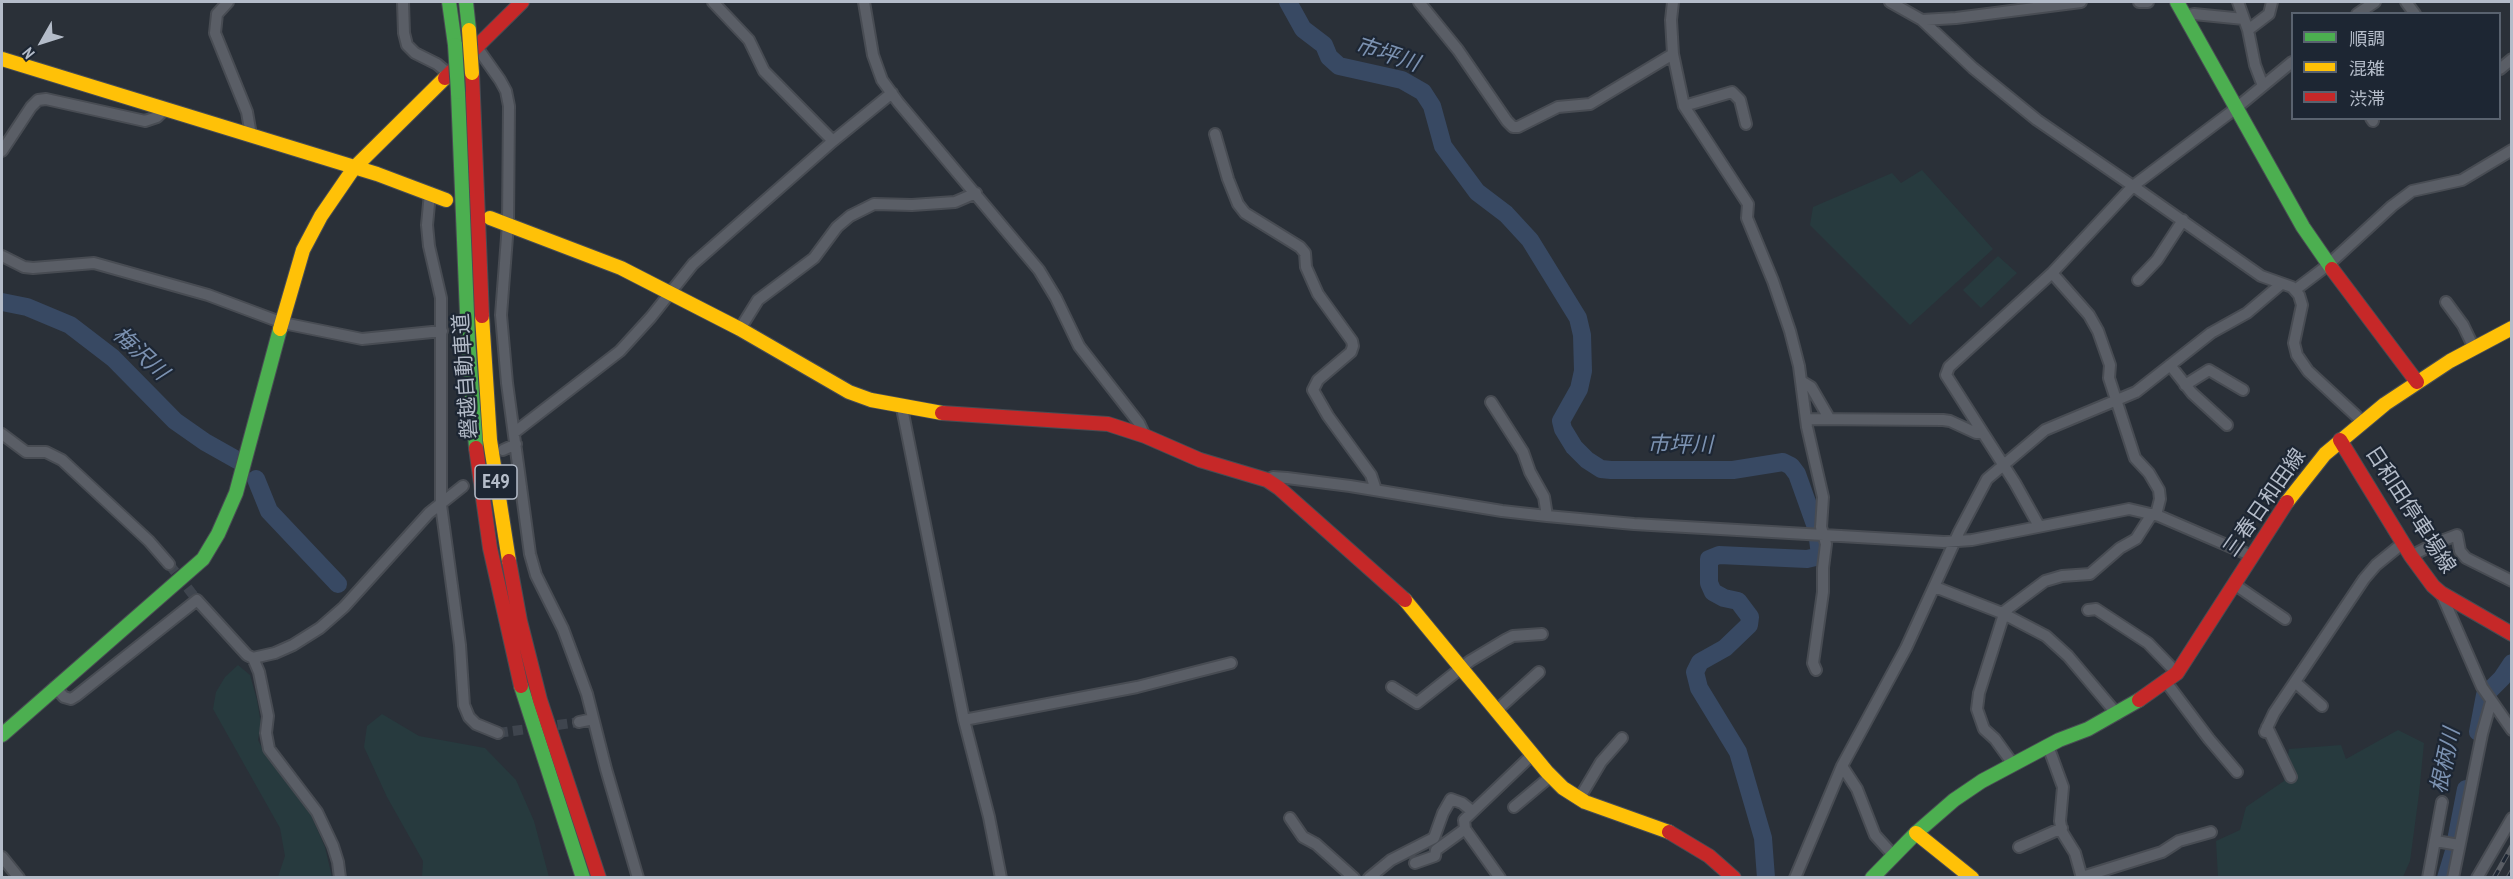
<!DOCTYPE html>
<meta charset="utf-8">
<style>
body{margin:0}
#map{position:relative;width:2513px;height:879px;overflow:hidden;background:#2a3038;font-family:"PT Sans Narrow","Noto Sans JP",sans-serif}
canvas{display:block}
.frame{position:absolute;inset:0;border:3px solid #b4bcc9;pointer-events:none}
.legend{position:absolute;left:2291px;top:12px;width:210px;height:108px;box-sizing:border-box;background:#1d2633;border:2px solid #59626f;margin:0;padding:8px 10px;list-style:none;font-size:18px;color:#b4bcc9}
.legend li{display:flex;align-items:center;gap:12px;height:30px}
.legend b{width:30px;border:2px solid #59626f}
.north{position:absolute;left:12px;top:12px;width:60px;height:60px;-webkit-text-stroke:4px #1d2633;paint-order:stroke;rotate:231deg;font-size:16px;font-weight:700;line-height:24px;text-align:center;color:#b4bcc9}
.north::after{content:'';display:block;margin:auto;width:21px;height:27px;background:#b4bcc9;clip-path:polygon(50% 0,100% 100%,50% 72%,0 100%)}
</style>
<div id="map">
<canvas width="2513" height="879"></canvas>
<div class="frame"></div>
<ul class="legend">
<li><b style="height:8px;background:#4caf50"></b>順調</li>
<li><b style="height:8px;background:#ffc107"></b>混雑</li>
<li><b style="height:8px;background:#c62828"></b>渋滞</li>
</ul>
<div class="north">N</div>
</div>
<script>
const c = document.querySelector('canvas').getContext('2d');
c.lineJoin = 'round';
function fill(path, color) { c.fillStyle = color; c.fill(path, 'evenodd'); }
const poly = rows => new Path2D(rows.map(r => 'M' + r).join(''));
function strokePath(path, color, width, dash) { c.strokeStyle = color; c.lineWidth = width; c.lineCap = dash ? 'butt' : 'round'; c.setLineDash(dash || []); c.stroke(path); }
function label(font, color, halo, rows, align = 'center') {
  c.font = font + ' "PT Sans Narrow","Noto Sans JP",sans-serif'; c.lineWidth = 4.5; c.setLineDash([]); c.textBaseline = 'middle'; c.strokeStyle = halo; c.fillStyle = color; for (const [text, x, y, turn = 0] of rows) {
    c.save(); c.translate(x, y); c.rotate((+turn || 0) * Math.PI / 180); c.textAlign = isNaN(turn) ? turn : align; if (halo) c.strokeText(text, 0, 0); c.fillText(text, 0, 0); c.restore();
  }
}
const green = poly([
 [1922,170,1993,249,1910,325,1810,225,1813,207,1892,173,1901,183],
 [1998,256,2017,273,1981,308,1963,290],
 [238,665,250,675,257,700,261,724,258,740,266,756,311,815,325,847,332,877,278,877,285,856,280,828,213,709,216,692,225,677],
 [382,714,419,736,485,748,516,780,534,821,549,877,422,877,423,861,387,797,364,747,367,726],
 [2398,730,2424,743,2419,794,2410,861,2403,877,2218,877,2216,841,2240,830,2246,807,2284,781,2289,749,2341,745,2346,759]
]);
const river = poly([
 [1288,2,1303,29,1324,45,1329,57,1339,66,1402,80,1423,92,1432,106,1443,146,1477,192,1506,214,1530,240,1578,318,1582,335,1583,371,1579,389,1561,421,1563,429,1574,447,1587,460,1601,469,1611,470,1733,470,1783,462,1791,466,1797,474,1817,530,1820,556,1807,559,1719,555,1709,559,1709,583,1713,592,1724,598,1738,601,1750,617,1749,625,1725,648,1700,662,1695,672,1699,688,1738,752,1763,838,1766,878],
 [2,302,27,307,70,325,113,358,175,421,205,442,237,460],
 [256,479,269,511,338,584],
 [2478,732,2485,695,2502,678,2512,663],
 [2446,878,2454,851,2466,789]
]);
const streetTunnel = poly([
 [169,564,197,600],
 [498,733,579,722]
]);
const street = poly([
 [228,2,217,14,215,33,247,112,251,135],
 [403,2,404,33,407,45,415,53,437,64,449,74],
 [713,2,749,40,764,71,833,141],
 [864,2,873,55,882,80,898,102,1039,270,1056,298,1079,346,1139,423,1145,436],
 [1419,2,1458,50,1507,121,1513,127,1518,127,1558,107,1590,104,1673,54],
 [1673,2,1671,20,1673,54,1684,106,1748,204,1747,218,1773,281,1790,331,1799,366,1807,427,1823,497,1821,527,1826,544,1823,568,1823,592,1813,663,1816,670],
 [1890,2,1922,20,1973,68,2037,120,2133,186,2261,276,2292,287,2299,295,2302,305,2294,343,2297,355,2308,371,2363,422],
 [2139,2,2148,2],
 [2238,2,2248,30,2255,65,2263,86],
 [2406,2,2415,14],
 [2357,14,2375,2],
 [2185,16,2194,14,2244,19],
 [1922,20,1956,18,2081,2],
 [2248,30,2269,14,2272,2],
 [476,46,500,80,506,91,509,106,508,224,501,315,507,383,530,554,536,575,563,629,587,694,606,769,638,878],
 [2500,69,2512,59],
 [1684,106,1732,92,1740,100,1746,124],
 [2371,118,2373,121],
 [1215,134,1228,179,1238,204,1245,213,1300,247,1305,253,1306,267,1318,294,1352,341,1353,346,1351,352,1318,380,1313,390,1328,416,1371,475,1376,490],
 [2,151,31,107,38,100,46,99,145,121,157,117,164,110],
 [430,193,427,225,429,246,441,298,441,505,460,645,464,705,469,717,476,724,498,733],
 [2,256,24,267,33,268,94,263,208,295,283,323,362,339,442,331],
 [2052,273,2089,315,2098,331,2110,365,2109,378,2135,458,2149,473,2159,490,2160,499,2156,515],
 [2138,280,2157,260,2183,220],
 [2295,290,2328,265,2392,206,2412,191,2462,180,2512,150],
 [2446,302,2463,325,2474,348],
 [740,329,758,300,814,258,837,227,850,216,874,204,912,205,955,202,976,193],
 [2170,365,2192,393,2227,425],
 [1801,381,1811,387,1829,418],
 [2185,385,2209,370,2243,390],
 [1491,402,1523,452,1530,472,1544,497,1547,516],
 [902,408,964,720,989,817,1001,878],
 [1806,419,1943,420,1950,421,1976,433,1982,433],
 [515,432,620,351,651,317,693,264,833,141,892,93],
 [2,434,26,452,46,452,62,460,149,541,169,564],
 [503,450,516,444],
 [1267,480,1273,477,1287,478,1350,486,1502,511,1547,516,1634,524,1944,542,1972,540,2129,509,2159,516,2252,556],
 [2039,526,2015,483,1946,375,1949,367,2052,273,2133,186,2235,109,2292,62],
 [2411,556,2436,543,2457,535,2460,551,2466,558,2512,581],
 [2234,584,2285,619],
 [1935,587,2002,613,2046,636,2068,656,2117,714],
 [2441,593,2482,687,2512,730],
 [2088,610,2096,609,2148,643,2177,673],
 [2002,613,2045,581,2062,576,2090,574,2120,548,2136,539,2152,514],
 [2004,614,1979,693,1977,709,1984,729,1995,739,2013,764],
 [253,658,259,672,268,716,266,733,269,749,317,812,333,846,338,862,340,878],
 [2166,682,2209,739,2237,772],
 [2295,682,2322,706],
 [55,687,64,697,71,699,76,696,197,600,247,655,253,658,275,653,293,645,320,628,344,607,429,513,463,486],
 [1392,687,1417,703,1470,661,1505,640,1513,636,1542,634],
 [1497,710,1539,672],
 [964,720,1137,687,1231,663],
 [579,722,593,719],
 [2267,727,2291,777],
 [2265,732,2274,713,2364,579,2376,565,2403,543],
 [2048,746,2063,787,2060,821,2062,832,2075,853,2082,878],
 [1842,766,1857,789,1875,835,1894,856],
 [1579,799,1601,762,1622,738],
 [1514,807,1551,776],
 [1290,818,1303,837,1316,844,1354,878],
 [2436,841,2459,845],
 [2019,847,2062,828],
 [2,857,19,878],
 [1415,863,1435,856,1436,850,1465,829],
 [2082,877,2162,852,2179,841,2211,832],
 [1369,878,1391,860,1434,838,1443,813,1451,799,1462,803,1472,811],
 [1500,878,1465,829,1464,820,1533,754],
 [1795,878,1842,766,1906,648,1959,532,1987,479,2045,430,2136,392,2211,333,2247,313,2280,285],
 [2428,878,2442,802],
 [2453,878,2482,734,2491,702],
 [2477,878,2512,818]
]);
const fast = poly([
 [449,2,455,45],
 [466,2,469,30],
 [2177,2,2303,227,2332,269],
 [458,92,468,339,476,448],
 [521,686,583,878],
 [2,735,203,559,218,534,236,493,280,329],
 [1872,878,1916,833,1954,800,1982,781,2059,740,2088,729,2139,700]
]);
const slow = poly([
 [2,59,377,174,446,200],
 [490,218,621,268,740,329,849,392,871,400,942,413],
 [482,316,490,440,509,561],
 [280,329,303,250,321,216,354,168,445,78],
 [2287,502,2325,454,2385,404,2450,361,2512,328],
 [1405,600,1547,772,1563,788,1585,802,1669,832],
 [1916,833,1972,878]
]);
const jam = poly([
 [472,73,482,316],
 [445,78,522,2],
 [2332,269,2417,382],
 [942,413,1108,424,1145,436,1200,460,1267,480,1279,488,1405,600],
 [2340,440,2411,556,2433,586,2441,593,2512,634],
 [476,448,490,548,521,686],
 [509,561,520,621,540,700,599,878],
 [2139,700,2177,673,2287,502],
 [1669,832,1709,856,1734,878]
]);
const rail = poly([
 [2494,878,2512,846],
 [2508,878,2512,871]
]);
const fastBridge = poly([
 [455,45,458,92]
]);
const slowBridge = poly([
 [469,30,472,73]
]);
const shields = [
 [496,482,42]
];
const shieldNames = [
 ["E49",496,482]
];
const streetNames = [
 ["磐越自動車道",466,376,-94],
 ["三春日和田線",2265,503,-55],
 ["日和田停車場線",2410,510,57]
];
const waterNames = [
 ["市坪川",1387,55,18],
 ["梅沢川",140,354,43],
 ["市坪川",1680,446],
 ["根柄川",2446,761,-78]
];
fill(green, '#273a3e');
strokePath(river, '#384963', 18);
strokePath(streetTunnel, '#3f454e', 10, [10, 5]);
strokePath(street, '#484c53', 14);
strokePath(fast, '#484c53', 16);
strokePath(slow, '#484c53', 16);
strokePath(jam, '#484c53', 16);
strokePath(street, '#5a5e66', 10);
strokePath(fast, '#4caf50', 14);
strokePath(slow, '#ffc107', 14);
strokePath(jam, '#c62828', 14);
strokePath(rail, '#595d64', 5);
strokePath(rail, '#1d2633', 3, [9]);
strokePath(fastBridge, '#474c53', 16, []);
strokePath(slowBridge, '#474c53', 16, []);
strokePath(fastBridge, '#4caf50', 14);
strokePath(slowBridge, '#ffc107', 14);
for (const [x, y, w] of shields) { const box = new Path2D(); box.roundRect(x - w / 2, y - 17, w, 34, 4.5); c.fillStyle = '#1d2633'; c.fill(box); strokePath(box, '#b4bcc9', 1.5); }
label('bold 20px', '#b4bcc9', null, shieldNames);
label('21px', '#b4bcc9', '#1d2633', streetNames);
label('italic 22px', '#7c92b1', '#1d2633', waterNames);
</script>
